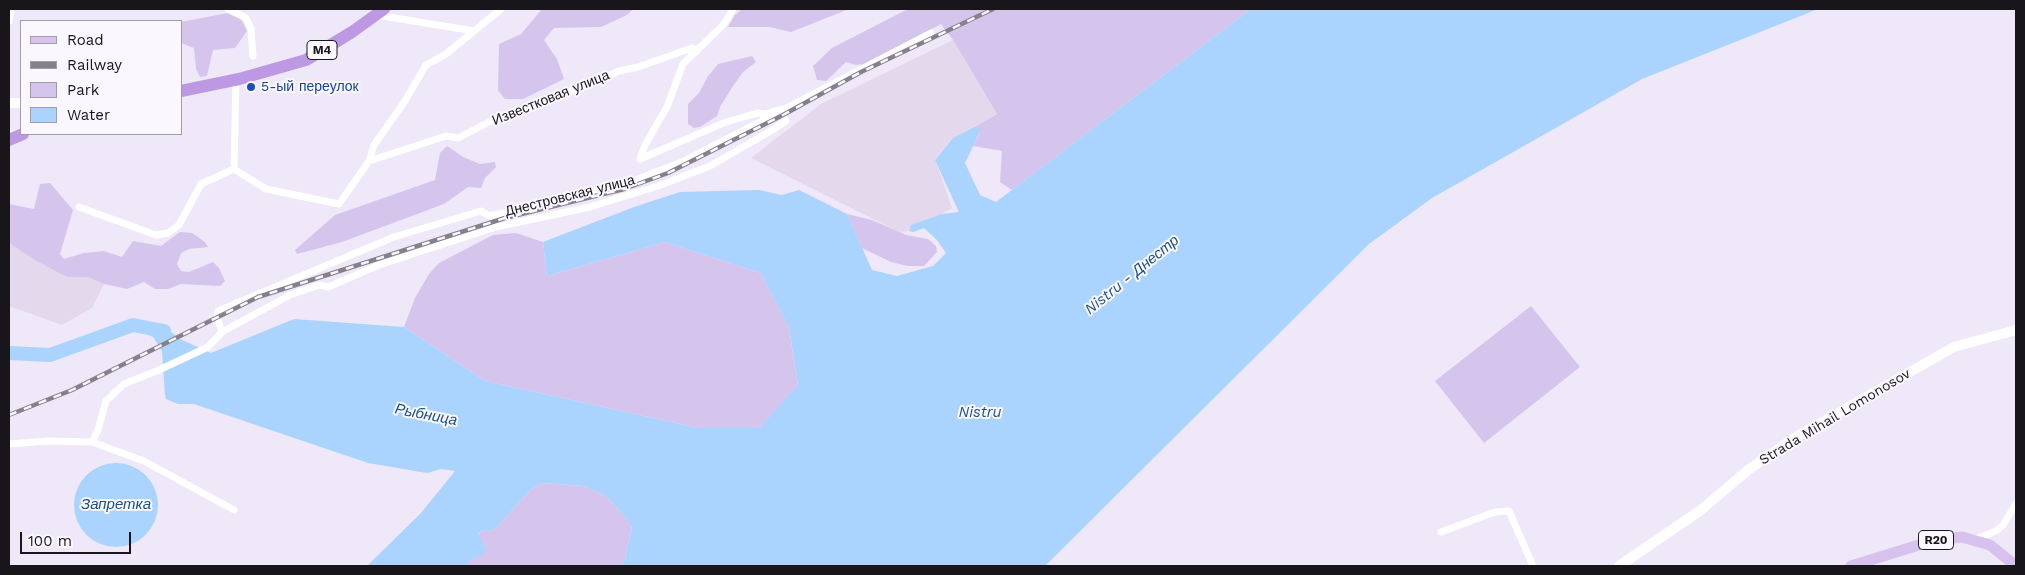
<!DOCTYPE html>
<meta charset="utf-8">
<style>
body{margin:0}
#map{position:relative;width:2025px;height:575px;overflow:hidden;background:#eee8f9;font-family:"Work Sans",sans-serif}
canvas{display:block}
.frame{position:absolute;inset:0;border:10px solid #18151b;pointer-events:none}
.legend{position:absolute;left:20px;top:20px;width:162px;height:115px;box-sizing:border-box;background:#faf7fe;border:1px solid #a09da3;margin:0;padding:6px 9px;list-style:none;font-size:15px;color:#18151b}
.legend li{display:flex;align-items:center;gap:10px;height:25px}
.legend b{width:25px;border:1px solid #a09da3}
.scale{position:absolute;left:20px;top:532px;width:111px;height:22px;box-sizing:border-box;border:2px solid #18151b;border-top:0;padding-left:6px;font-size:15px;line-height:18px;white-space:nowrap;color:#18151b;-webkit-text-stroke:4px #faf7fe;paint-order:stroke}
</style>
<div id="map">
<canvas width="2025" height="575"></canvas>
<div class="frame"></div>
<ul class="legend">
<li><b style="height:6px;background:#d7c2ee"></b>Road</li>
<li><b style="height:6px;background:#85818c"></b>Railway</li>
<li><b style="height:14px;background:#d5c5ed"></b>Park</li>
<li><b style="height:14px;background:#aad3fd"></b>Water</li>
</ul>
<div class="scale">100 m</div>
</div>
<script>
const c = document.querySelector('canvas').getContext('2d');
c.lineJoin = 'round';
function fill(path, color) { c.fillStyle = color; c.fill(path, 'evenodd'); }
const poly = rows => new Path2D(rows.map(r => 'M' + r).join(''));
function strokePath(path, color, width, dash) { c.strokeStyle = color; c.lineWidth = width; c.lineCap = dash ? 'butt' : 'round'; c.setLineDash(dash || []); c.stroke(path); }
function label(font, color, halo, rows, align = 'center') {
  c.font = font + ' "Work Sans",sans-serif'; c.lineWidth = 4; c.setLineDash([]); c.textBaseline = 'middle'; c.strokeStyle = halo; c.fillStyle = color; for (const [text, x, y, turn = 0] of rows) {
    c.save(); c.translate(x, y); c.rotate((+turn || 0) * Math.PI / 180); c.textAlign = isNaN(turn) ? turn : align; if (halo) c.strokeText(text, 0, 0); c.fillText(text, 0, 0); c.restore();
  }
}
const industrial = poly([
 [953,40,997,114,953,138,935,159,952,208,942,214,912,225,909,231,899,232,751,158,821,104],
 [9,243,67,277,87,277,104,284,92,308,62,325,9,306]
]);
const green = poly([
 [542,9,634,9,625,16,601,27,554,28,544,40,557,59,564,79,523,99,505,99,498,90,499,44,521,34],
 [742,9,849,9,791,32,769,27,728,27,735,15],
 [908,9,1251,9,1012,190,1000,182,1002,151,973,146,980,133,976,126,997,114,953,40,941,24,864,64,856,65,846,62,826,81,817,80,813,66,832,48],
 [228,13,241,19,247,31,235,48,213,50,207,76,200,77,196,69,194,48,181,43,181,22],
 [752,56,756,62,743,72,733,86,720,107,717,116,700,127,694,128,688,124,688,104,699,93,708,76,718,64],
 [447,146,463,157,480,164,495,162,496,167,485,178,481,188,468,187,444,204,342,242,297,254,295,250,335,215,435,180,440,153],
 [50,183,73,210,60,254,64,259,84,253,104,251,122,257,133,241,161,246,180,232,192,233,205,242,208,247,189,249,181,253,177,264,181,271,189,272,213,262,219,268,225,281,220,286,181,284,168,289,155,289,144,282,127,289,104,284,87,277,67,277,35,260,9,243,9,204,34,209,40,184],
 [847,214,872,220,906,235,928,239,936,246,937,252,924,266,908,266,891,262,862,248],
 [516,233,543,242,547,276,665,242,761,273,789,328,798,386,759,428,698,428,485,381,404,327,415,298,429,274,439,263,493,235],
 [1531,306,1580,367,1484,443,1435,381],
 [542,483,584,486,604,495,620,511,632,525,625,560,620,566,467,566,471,560,486,547,478,535,482,530,491,531,496,528,530,490]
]);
const water = poly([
 [1251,9,1818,9,1642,79,1432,198,1369,244,1045,566,620,566,625,560,632,526,620,511,604,495,584,486,542,483,530,490,496,528,491,531,482,530,478,534,486,547,485,553,471,560,467,566,367,566,421,513,455,471,441,469,427,473,368,463,194,404,178,404,166,399,165,395,162,351,153,337,144,333,148,321,165,327,180,339,211,353,294,319,404,327,485,381,698,428,759,428,798,385,789,328,761,273,665,242,547,276,543,242,634,207,680,192,759,190,782,195,799,190,847,214,872,270,897,276,933,266,946,253,937,240,924,228,913,232,909,231,911,225,942,214,959,212,935,160,953,138,976,126,980,132,965,163,980,195,996,202],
 '74 505a42 42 0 1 1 84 0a42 42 0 1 1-84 0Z'
]);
const river = poly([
 [9,353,50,355,133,325,164,331]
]);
const street = poly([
 [228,9,246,18,251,29,253,56],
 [376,15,474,31],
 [9,21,11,9],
 [369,161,374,145,403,104,426,65,446,54,501,9],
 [234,169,266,189,339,204,369,161,446,136,458,138,497,118,589,85,619,71,638,67,692,48,697,51],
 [79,207,156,235,168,233,179,225,201,184,234,169,236,80],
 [222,332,217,317,218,311,394,237,481,211,489,216,573,197,635,180,682,162,931,33],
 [92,442,144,461,234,510],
 [9,444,48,441,92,442,98,430,106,401,124,384,159,370,208,347,222,332,290,295,319,285,328,287,379,265,496,227,590,207,658,186,710,166,769,132,786,121,781,109,766,114,758,113,726,122,640,159,645,145,667,107,683,64,724,24,733,9],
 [1441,532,1495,512,1509,511,1533,566],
 [1976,539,1996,531,2003,525,2016,504]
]);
const secondary = poly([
 [9,103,21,103],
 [1619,566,1701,510,1748,470,1794,438,1954,347,2016,330]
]);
const primary = poly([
 [1851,566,1935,540,1962,537,1990,545,2016,566]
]);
const highway = poly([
 [181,91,239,79,306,60,352,32,384,9],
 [9,140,23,134]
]);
const rail = poly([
 [9,415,72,390,258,297,505,218,624,189,668,173,783,115,861,72,993,9]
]);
const markers = [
 [251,87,5,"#1a4fb4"]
];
const shields = [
 [322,50,30],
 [1936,540,35]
];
const shieldNames = [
 ["M4",322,50],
 ["R20",1936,540]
];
const transitNames = [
 ["5-ый переулок",261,87]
];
const streetNames = [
 ["Известковая улица",551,98,-22],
 ["Днестровская улица",570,196,-14],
 ["Strada Mihail Lomonosov",1835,417,-31]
];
const waterNames = [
 ["Nistru - Днестр",1132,275,-39],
 ["Nistru",980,413],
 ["Рыбница",426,415,11],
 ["Запретка",116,505]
];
fill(industrial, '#e4d8ec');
fill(green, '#d5c5ed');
fill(water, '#aad3fd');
strokePath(river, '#aad3fd', 14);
strokePath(street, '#fff', 7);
strokePath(secondary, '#fff', 10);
strokePath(primary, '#d7c2ee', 11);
strokePath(highway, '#bc99e2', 12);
strokePath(rail, '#85818c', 4.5);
strokePath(rail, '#faf7fe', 2.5, [8]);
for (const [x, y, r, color] of markers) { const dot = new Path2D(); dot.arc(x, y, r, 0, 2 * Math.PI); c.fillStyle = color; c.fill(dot); strokePath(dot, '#faf7fe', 2); }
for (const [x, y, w] of shields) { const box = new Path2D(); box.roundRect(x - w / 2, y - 9.5, w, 19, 4); c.fillStyle = '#faf7fe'; c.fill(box); strokePath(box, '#18151b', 1); }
label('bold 12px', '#18151b', null, shieldNames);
label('14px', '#164399', '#faf7fe', transitNames, 'left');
label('14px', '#18151b', '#faf7fe', streetNames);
label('italic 15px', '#1b5180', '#faf7fe', waterNames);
</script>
